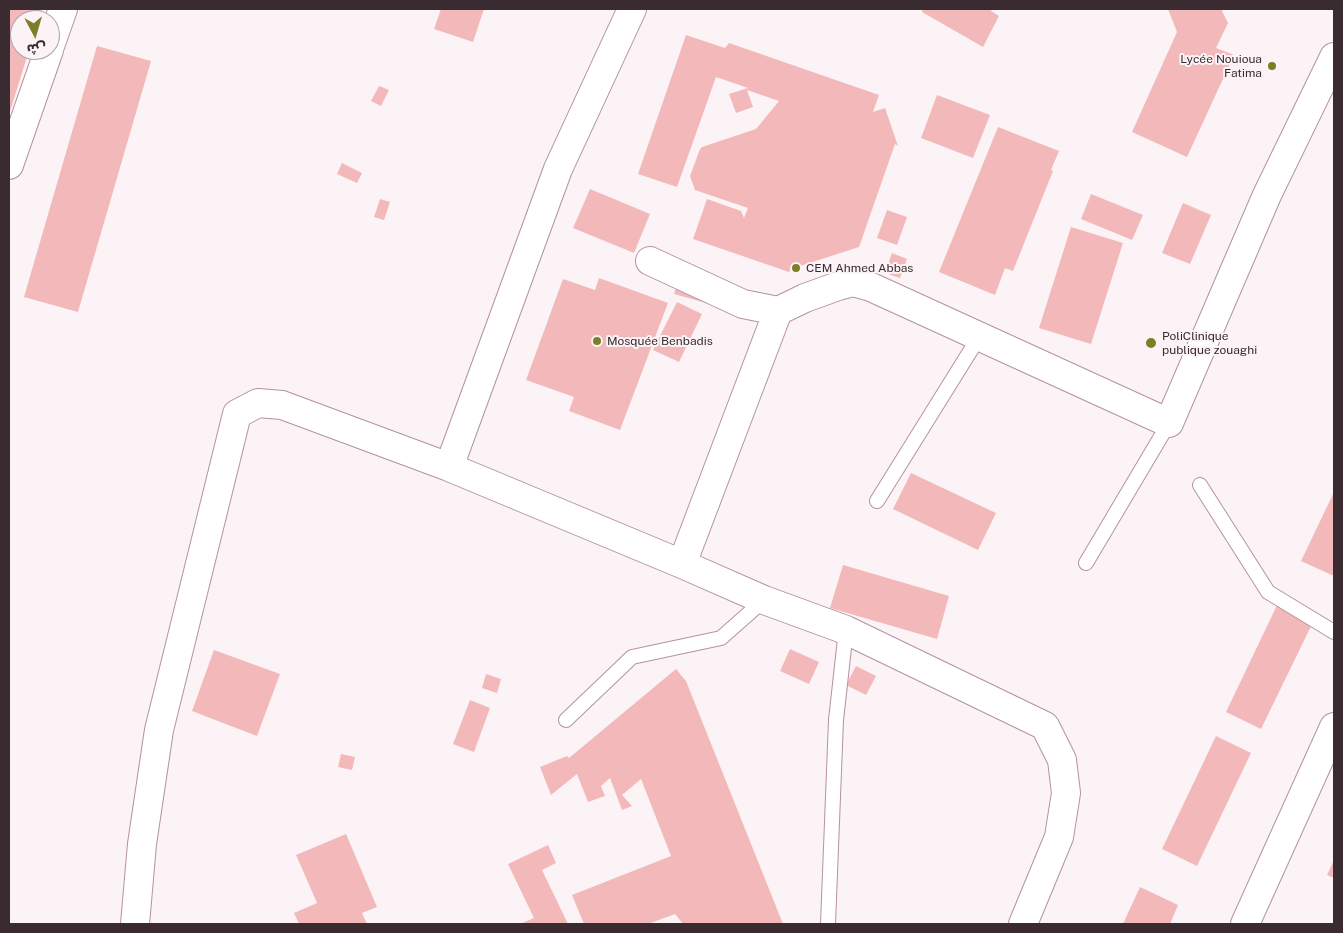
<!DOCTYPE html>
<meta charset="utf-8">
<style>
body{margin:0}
#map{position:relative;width:1343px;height:933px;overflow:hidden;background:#fbf3f6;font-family:"Public Sans","Noto Sans Arabic",sans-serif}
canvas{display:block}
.frame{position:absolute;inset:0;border:10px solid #392b30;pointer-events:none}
.north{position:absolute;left:10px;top:10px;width:50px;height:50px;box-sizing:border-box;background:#fbf3f6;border:1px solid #ada3a7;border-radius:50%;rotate:174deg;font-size:14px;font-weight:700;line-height:20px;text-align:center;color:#392b30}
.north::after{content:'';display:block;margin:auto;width:18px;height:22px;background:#7d7e27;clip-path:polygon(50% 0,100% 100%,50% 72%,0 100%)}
</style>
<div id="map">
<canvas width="1343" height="933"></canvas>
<div class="frame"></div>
<div class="north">ش</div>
</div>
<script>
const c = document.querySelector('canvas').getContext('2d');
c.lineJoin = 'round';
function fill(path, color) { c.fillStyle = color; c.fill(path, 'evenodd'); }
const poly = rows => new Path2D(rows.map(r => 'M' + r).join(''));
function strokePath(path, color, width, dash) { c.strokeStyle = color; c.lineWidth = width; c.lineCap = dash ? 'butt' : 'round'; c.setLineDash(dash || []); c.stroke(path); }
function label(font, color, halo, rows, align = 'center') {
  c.font = font + ' "Public Sans",sans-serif'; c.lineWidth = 4; c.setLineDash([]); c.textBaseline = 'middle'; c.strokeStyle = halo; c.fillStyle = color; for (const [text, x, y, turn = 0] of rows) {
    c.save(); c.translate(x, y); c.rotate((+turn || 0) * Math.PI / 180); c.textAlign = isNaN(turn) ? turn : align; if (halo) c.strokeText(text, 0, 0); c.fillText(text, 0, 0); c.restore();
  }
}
const building = poly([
 [9,9,42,9,38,20,20,20,20,50,29,50,9,115],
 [441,9,484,9,473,42,434,29],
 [923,9,992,9,991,11,999,16,983,47,922,12],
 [1168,9,1221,9,1228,23,1216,48,1234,55,1187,157,1132,132,1177,32],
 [686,35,725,48,729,43,879,95,873,112,885,108,898,146,895,144,859,247,791,269,789,272,693,239,707,199,741,211,744,218,748,208,695,190,690,176,700,149,702,147,756,129,779,101,747,90,753,107,736,113,729,94,748,88,716,77,677,187,638,174],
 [97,46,151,61,78,312,24,297],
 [379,86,389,90,381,106,371,101],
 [937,95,990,115,973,158,921,138],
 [998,127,1059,151,1051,170,1053,171,1013,271,1005,268,995,295,939,272],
 [342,163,362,173,357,183,337,174],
 [590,189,650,214,634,253,573,228],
 [1091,194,1143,215,1132,240,1081,219],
 [380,199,390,202,384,220,374,217],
 [1183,203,1211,215,1190,264,1162,253],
 [887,210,907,217,897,245,877,238],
 [1071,227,1123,243,1091,344,1039,328],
 [892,253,907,259,900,278,885,273],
 [679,277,713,305,674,294],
 [599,278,668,303,620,430,569,411,574,397,526,380,563,279,595,290],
 [677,302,702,314,679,362,653,350],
 [911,473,996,513,978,550,893,509],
 [1334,492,1334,576,1301,561],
 [843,565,949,596,937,639,830,608],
 [1280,599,1316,616,1261,729,1226,712],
 [790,649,819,662,809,684,780,671],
 [214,650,280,674,257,736,192,711],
 [856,666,876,676,866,695,846,685],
 [676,669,686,681,783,924,683,924,675,914,648,924,584,924,572,895,671,856,641,779,622,795,632,806,622,810,610,778,601,786,605,796,588,802,577,774,551,795,540,767,567,756,569,758],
 [486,674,501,679,497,693,482,688],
 [470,700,490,708,474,752,453,744],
 [1216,736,1251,753,1197,866,1162,849],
 [341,754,355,757,352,770,338,767],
 [346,834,377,907,362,913,367,924,299,924,294,913,317,903,296,855],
 [548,845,556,863,542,870,568,924,520,924,534,918,508,864],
 [1334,860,1334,878,1327,875],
 [1140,887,1178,905,1170,924,1123,924]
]);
const service = poly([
 [1200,485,1268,592,1334,632],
 [877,501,979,337],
 [1086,563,1169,423],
 [566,720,632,657,721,638,764,600],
 [828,924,836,720,846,630]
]);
const minor = poly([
 [50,46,63,9],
 [9,165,49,50],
 [650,261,743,304,778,311,805,298,838,286,853,282,871,287,1169,423,1230,281,1267,195,1334,57],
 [449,467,558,169,632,9],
 [682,564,778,311],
 [135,924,142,844,159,730,237,414,258,403,282,405,449,467,682,564,764,600,846,630,1045,726,1062,760,1066,793,1059,837,1023,924]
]);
const tertiary = poly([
 [1245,924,1334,727]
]);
const markers = [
 [1272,66,5,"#7d7e27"],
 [796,268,5,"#7d7e27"],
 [597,341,5,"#7d7e27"],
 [1151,343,6,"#7d7e27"]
];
const poiNames = [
 ["Lycée Nouioua",1262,59,"right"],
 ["Fatima",1262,73,"right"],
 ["CEM Ahmed Abbas",806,268],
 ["PoliClinique",1162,336],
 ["publique zouaghi",1162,350],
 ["Mosquée Benbadis",607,341]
];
fill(building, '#f3b9ba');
strokePath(service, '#b5929f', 16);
strokePath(minor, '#b5929f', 30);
strokePath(tertiary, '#b5929f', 30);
strokePath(service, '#fff', 14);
strokePath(minor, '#fff', 28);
strokePath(tertiary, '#fff', 28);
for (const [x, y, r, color] of markers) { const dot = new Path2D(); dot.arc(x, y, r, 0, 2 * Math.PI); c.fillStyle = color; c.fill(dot); strokePath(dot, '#fbf3f6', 2); }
label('12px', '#392b30', '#fbf3f6', poiNames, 'left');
</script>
